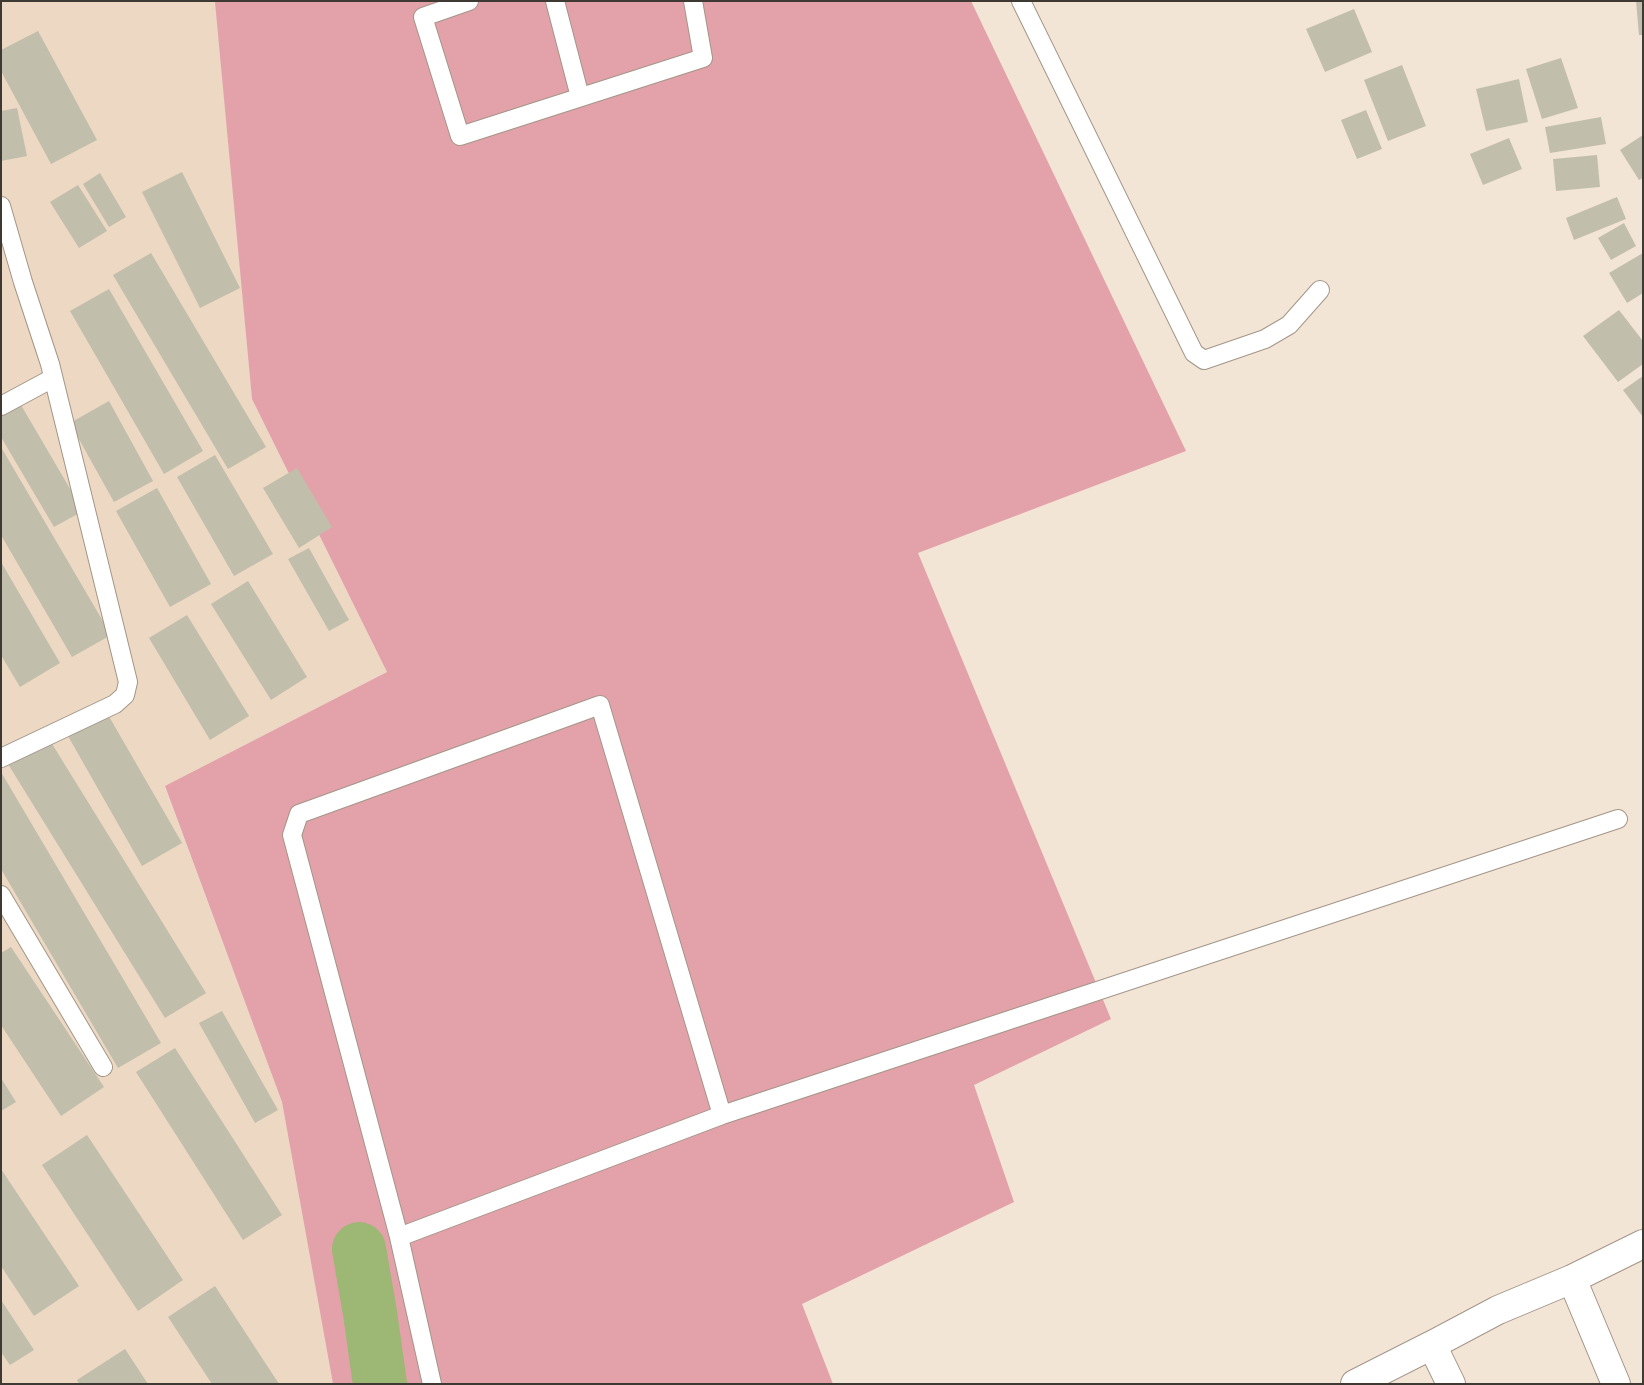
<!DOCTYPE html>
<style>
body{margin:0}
#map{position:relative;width:1644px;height:1385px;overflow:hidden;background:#f3e5d6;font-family:Figtree,sans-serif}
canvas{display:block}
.frame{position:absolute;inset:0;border:2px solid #3e3933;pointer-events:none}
</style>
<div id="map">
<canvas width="1644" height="1385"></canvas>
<div class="frame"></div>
</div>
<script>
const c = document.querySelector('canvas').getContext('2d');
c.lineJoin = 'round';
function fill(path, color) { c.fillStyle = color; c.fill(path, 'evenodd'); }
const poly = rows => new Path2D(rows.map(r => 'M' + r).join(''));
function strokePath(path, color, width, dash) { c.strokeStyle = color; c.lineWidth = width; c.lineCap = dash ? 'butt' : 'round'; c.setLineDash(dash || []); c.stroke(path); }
const built = poly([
 [1,1,216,1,252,399,387,672,165,787,282,1102,333,1384,1,1384]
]);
const green = poly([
 [971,1,1186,451,918,553,1111,1019,974,1085,1014,1202,802,1304,833,1384,333,1384,282,1102,165,786,387,672,252,399,215,2]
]);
const river = poly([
 [359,1249,370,1313,380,1384]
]);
const building = poly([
 [1636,1,1643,1,1643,35,1639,35],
 [1354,9,1372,52,1325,72,1306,29],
 [38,31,97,140,51,164,1,71,1,50],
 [1561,58,1578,108,1542,119,1526,69],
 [1402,65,1426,126,1388,141,1364,80],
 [1519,79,1528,122,1486,131,1476,89],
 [17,108,27,156,1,161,1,111],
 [1366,110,1382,149,1357,159,1341,120],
 [1601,117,1606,144,1550,153,1545,127],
 [1643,135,1643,178,1639,180,1620,150],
 [1509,138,1522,169,1483,185,1470,154],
 [1597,155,1600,187,1556,191,1553,159],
 [182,172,240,288,200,308,142,192],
 [100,173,126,217,109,227,83,184],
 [78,185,107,231,79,248,50,202],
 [1617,197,1626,219,1574,240,1566,218],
 [1624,223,1636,246,1611,260,1598,238],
 [151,253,266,447,228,469,113,275],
 [1643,253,1643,293,1627,303,1609,273],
 [109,289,203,451,164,474,70,311],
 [1619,310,1643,341,1643,364,1618,382,1583,336],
 [1643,376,1643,417,1623,390],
 [109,401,153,481,114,502,70,423],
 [21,405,83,511,54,527,1,437,1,416],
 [1,447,111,635,72,657,1,535],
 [215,455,273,554,234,576,177,477],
 [297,468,332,527,299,548,263,488],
 [157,488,211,584,170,607,116,511],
 [309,548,349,620,329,631,288,559],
 [1,562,60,663,20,687,1,655],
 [248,581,307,677,271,700,211,604],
 [187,615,249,716,210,740,149,638],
 [107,713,182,843,142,866,68,736],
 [49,739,206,993,165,1018,8,764],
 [1,772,161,1043,118,1068,1,869],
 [11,947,104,1087,61,1116,1,1025,1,953],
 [222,1011,278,1110,255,1123,199,1023],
 [175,1048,282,1215,243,1240,136,1072],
 [1,1078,16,1102,1,1111],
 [87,1135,183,1280,138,1311,42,1165],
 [1,1169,79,1286,34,1316,1,1266],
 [215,1286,279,1384,212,1384,168,1317],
 [1,1300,34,1350,10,1365,1,1352],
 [125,1349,148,1384,79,1384,77,1380]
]);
const lane = poly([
 [469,1,423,17,460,136,703,58,693,1],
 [555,1,580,97],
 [1021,1,1194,353,1204,360,1265,339,1289,325,1320,290],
 [1,206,23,282,50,364,128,682,125,695,115,704,1,758],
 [1,406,53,378],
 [1,895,103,1067],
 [399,1237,722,1115,1618,819],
 [432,1384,399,1237,292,835,299,814,600,705,722,1115]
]);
const street = poly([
 [1572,1279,1616,1384],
 [1355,1384,1432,1345],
 [1451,1384,1432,1345,1498,1310,1572,1279,1643,1244]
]);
fill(built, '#ecd8c3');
fill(green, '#e3a1aa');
strokePath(river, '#9db774', 54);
fill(building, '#c2beac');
strokePath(lane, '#a39688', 20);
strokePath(street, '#a39688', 30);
strokePath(lane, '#fff', 18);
strokePath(street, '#fff', 28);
</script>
